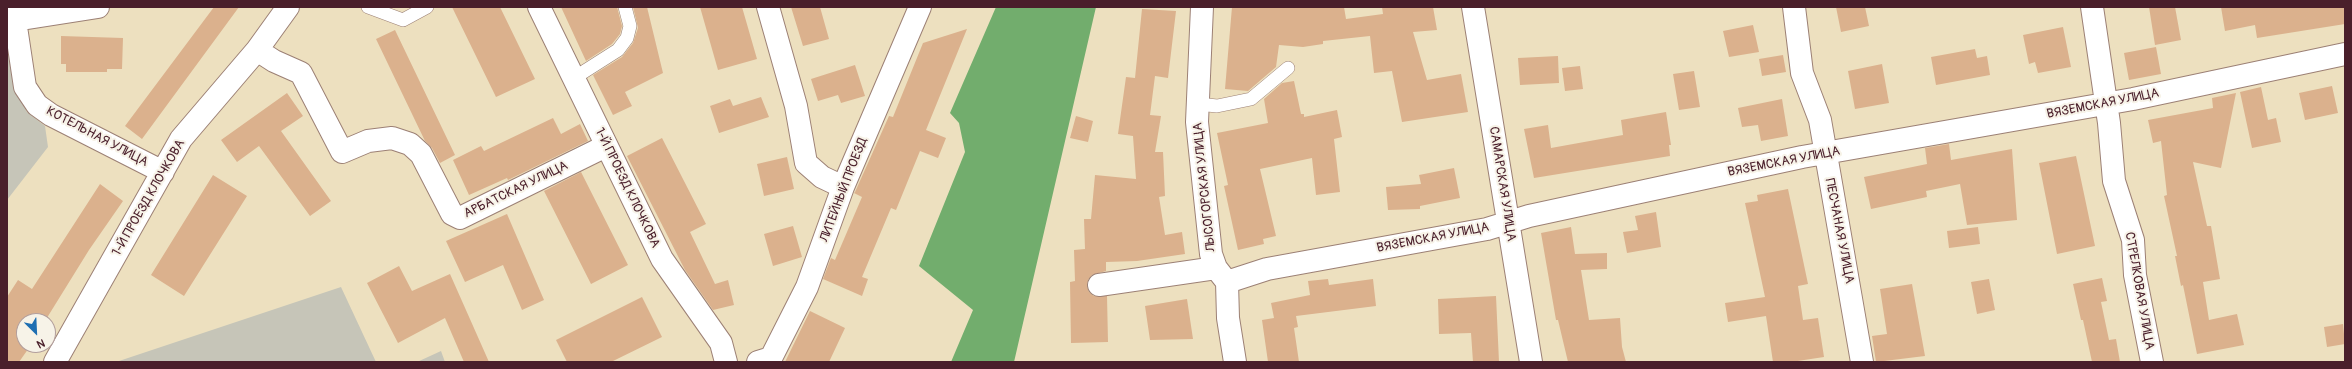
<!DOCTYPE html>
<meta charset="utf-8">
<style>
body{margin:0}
#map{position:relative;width:2352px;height:369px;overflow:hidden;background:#ede0bf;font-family:Pangolin,sans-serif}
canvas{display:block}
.frame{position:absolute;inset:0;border:8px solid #4a1f2b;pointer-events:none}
.north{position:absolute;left:16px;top:313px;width:40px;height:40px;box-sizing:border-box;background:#f7f3e8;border:1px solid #b29e9c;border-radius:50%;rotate:156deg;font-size:11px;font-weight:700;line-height:16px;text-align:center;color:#4a1f2b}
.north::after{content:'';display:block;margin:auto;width:14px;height:18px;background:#1f6fb2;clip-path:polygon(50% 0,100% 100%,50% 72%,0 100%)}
</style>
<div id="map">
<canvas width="2352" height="369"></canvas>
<div class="frame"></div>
<div class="north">N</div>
</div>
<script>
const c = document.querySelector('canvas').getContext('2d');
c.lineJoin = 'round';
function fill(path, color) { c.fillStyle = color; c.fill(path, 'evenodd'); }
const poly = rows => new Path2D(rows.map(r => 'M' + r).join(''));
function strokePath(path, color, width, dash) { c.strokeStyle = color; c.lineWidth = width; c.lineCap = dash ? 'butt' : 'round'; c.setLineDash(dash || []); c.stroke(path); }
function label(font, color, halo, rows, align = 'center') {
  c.font = font + ' Pangolin,sans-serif'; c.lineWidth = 4; c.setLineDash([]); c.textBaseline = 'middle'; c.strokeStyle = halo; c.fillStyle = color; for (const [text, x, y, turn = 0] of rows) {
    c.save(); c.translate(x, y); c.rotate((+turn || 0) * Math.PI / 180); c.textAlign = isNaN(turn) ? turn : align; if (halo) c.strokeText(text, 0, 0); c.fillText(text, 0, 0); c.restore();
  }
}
const industrial = poly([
 [7,12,17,91,27,112,45,126,48,147,7,200],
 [341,287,376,362,116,362],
 [441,351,445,362,417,362]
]);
const forest = poly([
 [996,7,1096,7,1014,362,951,362,973,310,919,266,965,152,959,123,950,113]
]);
const building = poly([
 [214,7,239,7,142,139,125,126],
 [452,7,500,7,535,79,496,97],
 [561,7,617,7,622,26,620,34,612,44,586,61],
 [633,7,647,7,663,73,625,92,632,106,613,115,593,75,622,57,633,43,638,28],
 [700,7,742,7,757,59,718,70],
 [791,7,820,7,829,39,803,46],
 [1232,7,1344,7,1346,19,1383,14,1382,7,1433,7,1437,30,1413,32,1427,80,1461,74,1468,112,1402,122,1392,71,1374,73,1370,36,1323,41,1323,44,1303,47,1279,45,1276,67,1248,91,1225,89],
 [1836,7,1865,7,1869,26,1841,32],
 [2149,7,2175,7,2181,40,2155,45],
 [2221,7,2345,7,2345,24,2257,38,2255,25,2225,31],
 [1142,9,1176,11,1168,78,1155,76,1150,115,1161,116,1155,152,1163,152,1165,196,1159,197,1165,235,1182,232,1185,254,1137,261,1106,262,1106,271,1092,275,1088,280,1087,286,1089,292,1094,296,1107,296,1108,342,1071,343,1070,282,1075,281,1074,250,1085,249,1084,219,1091,219,1095,175,1136,179,1133,136,1118,134,1126,77,1135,78],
 [1753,25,1759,52,1729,57,1723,31],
 [2063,27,2071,67,2038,73,2035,62,2029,64,2023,35],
 [967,29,926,130,946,138,938,158,920,151,896,210,891,208,862,277,868,279,862,296,823,279,831,258,835,260,862,197,854,193,855,192,889,116,893,117,923,43],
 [395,30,455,155,440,163,432,148,425,141,376,39],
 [61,36,123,38,122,69,107,69,107,72,66,72,66,64,61,64],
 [2156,47,2161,74,2129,80,2124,53],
 [1975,49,1977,58,1987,56,1990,75,1936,85,1931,57],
 [1783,55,1786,72,1762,76,1759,59],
 [1558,56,1559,83,1520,85,1518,58],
 [1882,64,1889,103,1855,109,1848,71],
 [855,65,865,96,841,103,838,95,818,101,811,79],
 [1580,66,1583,89,1565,91,1562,68],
 [1694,71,1700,107,1679,110,1673,74],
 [1294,81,1301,114,1304,114,1304,117,1337,110,1342,137,1334,139,1340,192,1316,195,1312,158,1260,169,1276,236,1263,239,1264,244,1238,250,1224,186,1228,185,1217,133,1268,123,1264,99,1282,83],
 [2332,86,2338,113,2305,120,2299,93],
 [2261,87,2268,120,2276,118,2281,142,2252,148,2240,92],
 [287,93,303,116,281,131,331,201,310,216,259,146,237,162,221,140],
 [2236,93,2221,168,2193,162,2207,226,2211,226,2220,279,2203,282,2209,320,2237,314,2244,345,2197,354,2183,285,2181,286,2175,256,2177,256,2164,196,2167,195,2161,141,2153,143,2148,120,2213,108,2212,98],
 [761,97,769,117,719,133,710,106,730,99,733,106],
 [1782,99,1788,136,1761,141,1758,125,1742,127,1738,108],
 [1666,112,1671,145,1669,145,1670,156,1534,178,1524,129,1548,125,1551,148,1623,135,1621,120],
 [1076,116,1093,121,1088,142,1070,138],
 [553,118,561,134,580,124,588,141,508,180,507,178,469,195,453,160,481,146,484,151],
 [662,138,706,224,690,232,715,284,728,280,734,305,713,310,685,270,627,156],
 [1949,144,1951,160,2012,149,2017,220,1967,225,1960,184,1926,191,1927,197,1871,209,1864,177,1927,164,1925,148],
 [2076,156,2095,246,2057,254,2039,163],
 [787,157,794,189,764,196,757,164],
 [1454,168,1460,198,1420,206,1420,209,1388,210,1386,187,1421,184,1419,175],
 [581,172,628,265,591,284,544,191],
 [213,175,247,196,184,296,151,275],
 [100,184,123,201,89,250,45,321,24,321,24,345,31,345,19,362,7,362,7,297,18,280,32,289],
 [1788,189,1808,284,1798,286,1803,320,1818,318,1824,357,1791,362,1773,362,1766,316,1728,322,1725,303,1765,297,1745,203,1758,201,1757,195],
 [1656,212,1661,247,1627,253,1623,232,1638,230,1635,216],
 [507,214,544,300,522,310,503,265,465,282,446,241],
 [793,226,802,257,773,266,764,234],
 [1571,227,1575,254,1607,253,1607,269,1581,270,1589,320,1620,318,1622,347,1626,362,1568,362,1558,320,1556,320,1541,233],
 [1978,227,1980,244,1949,248,1947,231],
 [399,266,412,291,450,274,489,362,464,362,445,318,398,343,367,283],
 [2102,278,2107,301,2101,302,2109,340,2116,339,2120,362,2092,362,2083,320,2081,320,2073,284],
 [1328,279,1329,285,1373,279,1376,306,1296,316,1298,327,1294,328,1299,362,1268,362,1262,320,1274,318,1271,303,1310,295,1308,281],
 [1989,279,1995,310,1977,314,1971,282],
 [1912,284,1925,356,1876,362,1872,336,1887,334,1880,289],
 [1496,296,1499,362,1473,362,1471,333,1439,334,1438,299],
 [642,297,662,337,611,362,567,362,556,340],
 [1187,299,1193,339,1150,340,1145,306],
 [810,311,845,328,829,362,785,362],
 [2343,324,2345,344,2327,347,2324,327]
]);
const lane = poly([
 [368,7,403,20,427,7],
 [574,78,618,50,627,38,630,26,625,7],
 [1198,104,1217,106,1251,99,1288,68]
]);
const street = poly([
 [13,7,25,87,37,105,51,115,163,172],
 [539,7,662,259,721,343,726,362],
 [768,7,796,106,806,163,822,177,843,187],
 [1202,7,1197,122,1211,254,1216,268,1227,282,1228,318,1235,362],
 [1473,7,1531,362],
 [1794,7,1802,73,1820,120,1862,362],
 [2092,7,2109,123,2114,181,2133,240,2135,275,2152,362],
 [15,20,98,7],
 [257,50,274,61,301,73,342,152,368,141,392,138,410,144,421,154,452,214,460,218,606,146],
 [1227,282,1267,269,1487,229,1529,216,1802,157,2133,99,2345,54],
 [1099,285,1216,268],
 [55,362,181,139,257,50,288,7],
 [758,362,771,358,807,287,843,187,920,7]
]);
const streetNames = [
 ["ВЯЗЕМСКАЯ УЛИЦА",2103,104,-11],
 ["КОТЕЛЬНАЯ УЛИЦА",97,137,28],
 ["ВЯЗЕМСКАЯ УЛИЦА",1784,162,-11],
 ["САМАРСКАЯ УЛИЦА",1502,184,81],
 ["ЛЫСОГОРСКАЯ УЛИЦА",1205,187,-96],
 ["1-Й ПРОЕЗД КЛОЧКОВА",627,188,64],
 ["АРБАТСКАЯ УЛИЦА",516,190,-26],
 ["ЛИТЕЙНЫЙ ПРОЕЗД",844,190,-69],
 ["1-Й ПРОЕЗД КЛОЧКОВА",149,198,-60],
 ["ПЕСЧАНАЯ УЛИЦА",1839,231,79],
 ["ВЯЗЕМСКАЯ УЛИЦА",1433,238,-11],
 ["СТРЕЛКОВАЯ УЛИЦА",2139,291,80]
];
fill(industrial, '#c6c5b8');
fill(forest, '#72ad6d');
fill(building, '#dbb18d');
strokePath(lane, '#9c8075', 14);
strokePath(street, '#9c8075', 24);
strokePath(lane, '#fff', 13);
strokePath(street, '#fff', 22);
label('13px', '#4a1f2b', '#f7f3e8', streetNames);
</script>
